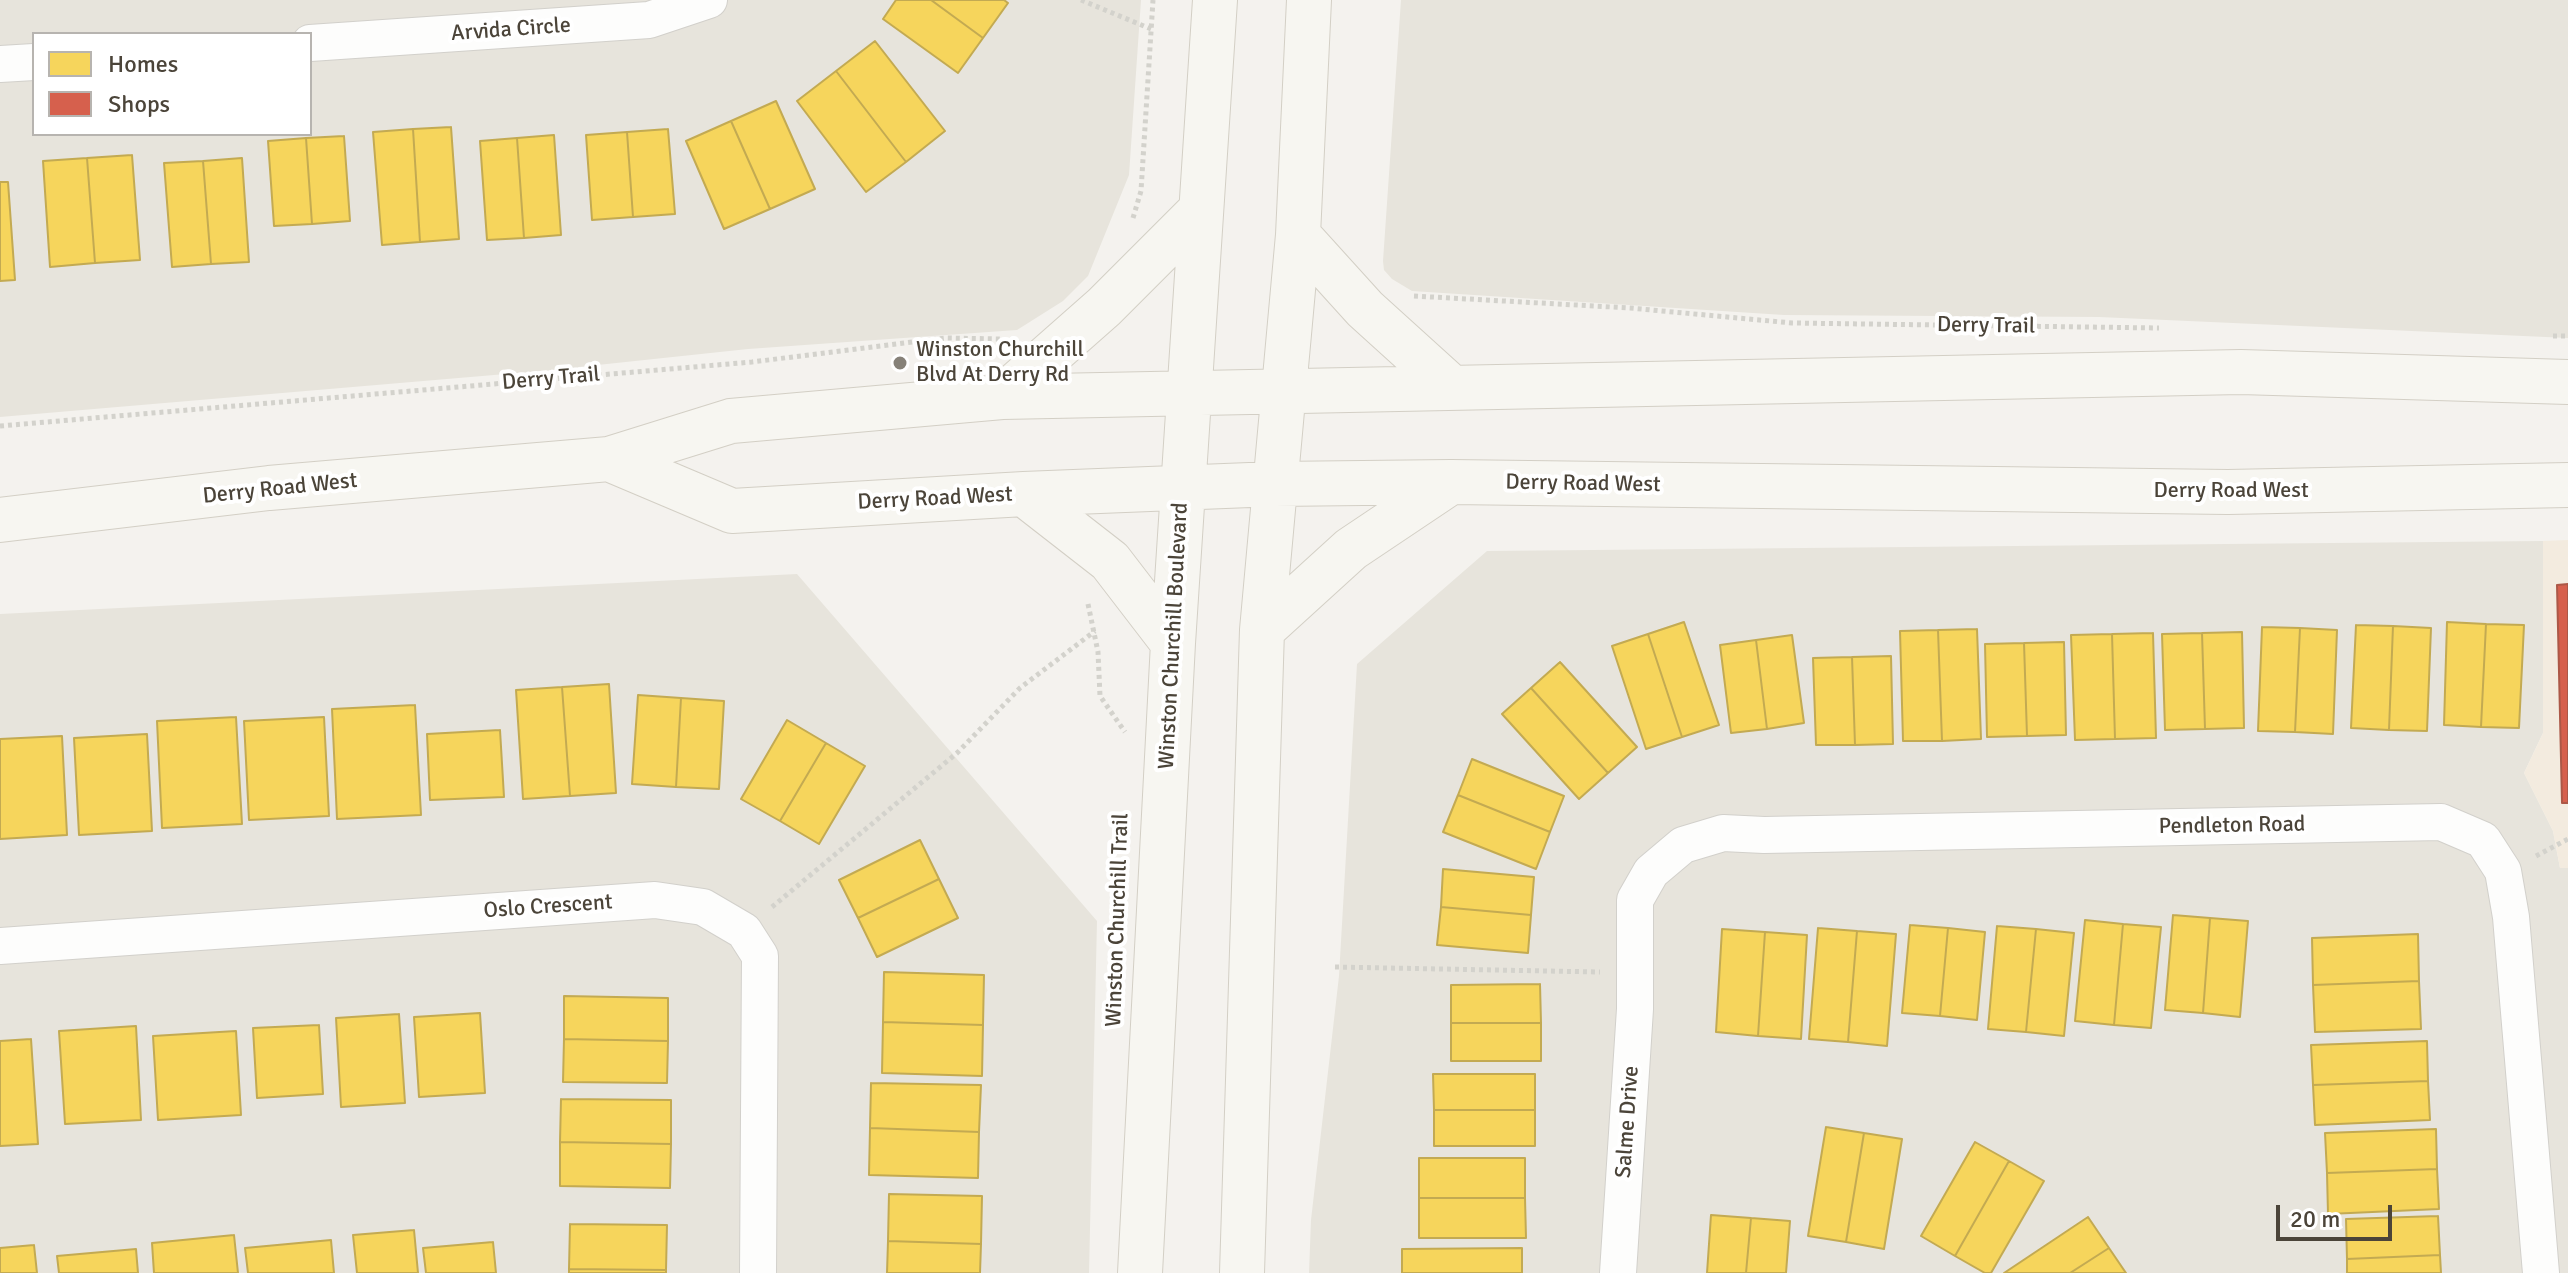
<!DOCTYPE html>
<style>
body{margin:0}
#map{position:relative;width:2568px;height:1273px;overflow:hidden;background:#f4f2ee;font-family:Signika,sans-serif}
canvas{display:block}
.legend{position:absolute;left:32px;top:32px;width:280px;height:104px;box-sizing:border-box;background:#fff;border:2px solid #b7b4b0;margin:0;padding:10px 14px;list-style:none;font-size:24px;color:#4b4439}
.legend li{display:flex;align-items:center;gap:16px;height:40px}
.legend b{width:40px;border:2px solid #b7b4b0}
.scale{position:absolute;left:2276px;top:1205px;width:116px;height:36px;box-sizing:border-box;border:4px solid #4b4439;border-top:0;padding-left:10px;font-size:24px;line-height:28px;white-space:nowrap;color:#4b4439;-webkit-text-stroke:6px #fff;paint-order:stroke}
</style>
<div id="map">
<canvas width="2568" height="1273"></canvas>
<ul class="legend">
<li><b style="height:22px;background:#f6d55c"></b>Homes</li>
<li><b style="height:22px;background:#d6604d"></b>Shops</li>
</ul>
<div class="scale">20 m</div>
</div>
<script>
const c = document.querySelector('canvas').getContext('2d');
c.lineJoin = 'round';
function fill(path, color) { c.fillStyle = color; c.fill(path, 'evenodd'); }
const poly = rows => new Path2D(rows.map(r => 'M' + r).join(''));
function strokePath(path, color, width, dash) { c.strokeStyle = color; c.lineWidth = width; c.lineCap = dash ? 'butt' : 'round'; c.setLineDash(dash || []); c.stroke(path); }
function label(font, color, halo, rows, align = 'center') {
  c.font = font + ' Signika,sans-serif'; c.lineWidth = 8; c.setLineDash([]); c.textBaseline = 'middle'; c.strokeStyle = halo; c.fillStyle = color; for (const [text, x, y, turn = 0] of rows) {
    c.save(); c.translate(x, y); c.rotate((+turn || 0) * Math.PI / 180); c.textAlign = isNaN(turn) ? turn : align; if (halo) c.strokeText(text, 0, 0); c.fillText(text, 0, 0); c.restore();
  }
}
const residential = poly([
 [0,0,1141,0,1129,175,1088,276,1063,301,1017,330,748,349,541,371,0,417],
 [34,34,310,34,310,134,34,134],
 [1401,0,2568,0,2568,338,2099,317,1784,315,1412,291,1392,279,1384,270,1383,261],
 [2543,541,2543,733,2524,773,2553,831,2560,868,2568,868,2568,1273,1309,1273,1311,1220,1339,976,1357,664,1487,551],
 [797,574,1097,921,1089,1273,0,1273,0,614]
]);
const commercial = poly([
 [2568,540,2568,868,2560,868,2553,831,2524,773,2543,733,2543,541]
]);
const homes = poly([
 [896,0,931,0,983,38,958,73,883,19,896,0],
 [931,0,1004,0,1008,3,983,38,931,0],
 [875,41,945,131,906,162,836,71,875,41],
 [836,71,906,162,866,192,797,101,836,71],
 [776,101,815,189,770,209,731,121,776,101],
 [731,121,770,209,724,229,686,141,731,121],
 [451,127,459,239,420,242,413,129,451,127],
 [413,129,420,242,382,245,373,132,413,129],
 [668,129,675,214,633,217,627,132,668,129],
 [627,132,633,217,592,220,586,135,627,132],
 [554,135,561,235,524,238,517,138,554,135],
 [344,136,350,221,312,224,306,138,344,136],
 [306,138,312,224,274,226,268,141,306,138],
 [517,138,524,238,487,240,480,141,517,138],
 [132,155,140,260,95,263,87,158,132,155],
 [87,158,95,263,50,267,43,161,87,158],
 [242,158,249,262,211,264,203,161,242,158],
 [203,161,211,264,172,267,164,163,203,161],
 [0,182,8,182,15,280,0,281,0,182],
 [1684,622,1719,725,1682,737,1648,634,1684,622],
 [2447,622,2486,624,2481,727,2444,725,2447,622],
 [2486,624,2524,625,2519,728,2481,727,2486,624],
 [2356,625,2393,626,2389,730,2351,728,2356,625],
 [2393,626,2431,628,2427,731,2389,730,2393,626],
 [2262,627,2300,628,2295,732,2258,731,2262,627],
 [2300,628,2337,630,2333,734,2295,732,2300,628],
 [1977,629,1981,739,1942,741,1938,630,1977,629],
 [1938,630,1942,741,1903,741,1900,631,1938,630],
 [2242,632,2244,728,2205,729,2202,633,2242,632],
 [2153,633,2156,738,2115,739,2112,634,2153,633],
 [2202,633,2205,729,2165,730,2162,634,2202,633],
 [1648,634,1682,737,1646,749,1612,646,1648,634],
 [2112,634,2115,739,2075,740,2071,635,2112,634],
 [1792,635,1804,723,1767,729,1756,640,1792,635],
 [1756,640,1767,729,1731,733,1720,645,1756,640],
 [2064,642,2066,735,2027,736,2024,643,2064,642],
 [2024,643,2027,736,1987,737,1985,644,2024,643],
 [1891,656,1893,744,1855,745,1852,657,1891,656],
 [1852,657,1855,745,1816,745,1813,658,1852,657],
 [1560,662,1637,747,1608,773,1531,688,1560,662],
 [609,684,616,793,570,796,562,687,609,684],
 [562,687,570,796,523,799,516,690,562,687],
 [1531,688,1608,773,1579,799,1502,714,1531,688],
 [638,695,681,698,676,787,632,784,638,695],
 [681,698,724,701,719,789,676,787,681,698],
 [415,705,421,815,337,819,332,709,415,705],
 [236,717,242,824,162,828,157,721,236,717],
 [324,717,329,816,249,820,244,721,324,717],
 [787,720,826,743,780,821,741,799,787,720],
 [500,730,504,797,430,800,427,734,500,730],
 [147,734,152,831,79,835,74,738,147,734],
 [62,736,67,835,0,839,0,739,62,736],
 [826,743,865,766,819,844,780,821,826,743],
 [1472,759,1564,796,1550,832,1458,795,1472,759],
 [1458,795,1550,832,1536,869,1443,832,1458,795],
 [920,840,939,879,858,918,839,880,920,840],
 [1443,869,1534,877,1531,915,1441,907,1443,869],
 [939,879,958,918,877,957,858,918,939,879],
 [1441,907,1531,915,1528,953,1437,945,1441,907],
 [2173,915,2210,918,2203,1013,2165,1010,2173,915],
 [2210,918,2248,921,2240,1017,2203,1013,2210,918],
 [2085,920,2123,924,2114,1025,2075,1021,2085,920],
 [2123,924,2161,927,2151,1028,2114,1025,2123,924],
 [1910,925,1948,928,1940,1016,1902,1013,1910,925],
 [1997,926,2036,929,2026,1032,1988,1029,1997,926],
 [1818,928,1857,931,1848,1042,1809,1039,1818,928],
 [1948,928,1985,932,1977,1020,1940,1016,1948,928],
 [1722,929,1765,932,1758,1036,1716,1032,1722,929],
 [2036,929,2074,933,2064,1036,2026,1032,2036,929],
 [1857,931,1896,934,1887,1046,1848,1042,1857,931],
 [1765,932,1807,935,1801,1039,1758,1036,1765,932],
 [2418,934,2419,981,2313,985,2312,938,2418,934],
 [884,972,984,975,983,1025,883,1022,884,972],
 [2419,981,2421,1029,2315,1032,2313,985,2419,981],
 [1540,984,1541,1023,1451,1023,1451,985,1540,984],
 [564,996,668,998,668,1041,564,1039,564,996],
 [480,1013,485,1093,419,1097,414,1017,480,1013],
 [399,1014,405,1103,341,1107,336,1018,399,1014],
 [883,1022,983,1025,982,1076,882,1073,883,1022],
 [1451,1023,1541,1023,1541,1061,1451,1061,1451,1023],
 [319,1025,323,1094,257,1098,253,1028,319,1025],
 [136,1026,141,1120,65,1124,59,1031,136,1026],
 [236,1031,241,1115,158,1120,153,1036,236,1031],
 [31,1039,38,1144,0,1146,0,1041,31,1039],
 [564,1039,668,1041,667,1083,563,1082,564,1039],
 [2427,1041,2428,1081,2313,1085,2311,1045,2427,1041],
 [1433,1074,1535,1074,1535,1110,1434,1110,1433,1074],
 [2428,1081,2430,1120,2315,1125,2313,1085,2428,1081],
 [871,1083,981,1085,979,1132,870,1128,871,1083],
 [561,1099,671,1100,671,1144,560,1142,561,1099],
 [1434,1110,1535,1110,1535,1146,1434,1146,1434,1110],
 [1826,1127,1864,1133,1846,1242,1808,1236,1826,1127],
 [870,1128,979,1132,978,1178,869,1175,870,1128],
 [2436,1129,2437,1169,2327,1173,2325,1133,2436,1129],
 [1864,1133,1902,1139,1884,1249,1846,1242,1864,1133],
 [560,1142,671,1144,670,1188,560,1186,560,1142],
 [1975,1142,2009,1161,1955,1256,1921,1236,1975,1142],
 [1419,1158,1525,1158,1525,1198,1419,1198,1419,1158],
 [2009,1161,2044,1181,1991,1273,1985,1273,1955,1256,2009,1161],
 [2437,1169,2439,1209,2328,1214,2327,1173,2437,1169],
 [889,1194,982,1196,981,1244,888,1241,889,1194],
 [1419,1198,1525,1198,1526,1238,1419,1238,1419,1198],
 [1711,1215,1751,1218,1746,1273,1707,1273,1711,1215],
 [2438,1216,2440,1255,2347,1259,2346,1219,2438,1216],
 [2088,1217,2109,1248,2070,1273,2004,1273,2088,1217],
 [1751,1218,1790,1221,1786,1273,1746,1273,1751,1218],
 [570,1224,667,1225,666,1270,569,1269,570,1224],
 [414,1230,418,1273,357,1273,353,1235,414,1230],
 [234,1235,238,1273,154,1273,152,1243,234,1235],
 [331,1240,334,1273,248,1273,245,1248,331,1240],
 [888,1241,981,1244,980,1273,887,1273,888,1241],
 [493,1242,496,1273,426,1273,423,1248,493,1242],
 [34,1245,37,1273,0,1273,0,1248,34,1245],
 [1522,1248,1522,1273,1402,1273,1402,1249,1522,1248],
 [2109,1248,2126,1273,2070,1273,2109,1248],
 [136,1249,138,1273,59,1273,57,1256,136,1249],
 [2440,1255,2441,1273,2347,1273,2347,1259,2440,1255],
 [569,1269,666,1270,666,1273,569,1273,569,1269]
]);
const shops = poly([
 [2568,584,2568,803,2562,803,2557,585,2568,584]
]);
const path = poly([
 [1081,0,1151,29],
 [1133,218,1141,191,1153,0],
 [1414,296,1630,308,1792,323,2159,328],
 [2553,336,2568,336],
 [0,426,752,362,945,338,1003,339],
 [1088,604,1098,652,1100,696,1125,732],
 [2536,856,2568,839],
 [772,907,957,753,1020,688,1095,631],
 [1335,967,1600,972]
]);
const street = poly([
 [310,43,649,20,709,0],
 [0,64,34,62],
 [0,946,655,900,703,907,744,931,760,956,758,1273],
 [1618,1273,1635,1009,1635,900,1651,872,1683,845,1723,833,1764,835,2441,822,2483,840,2503,871,2511,917,2541,1273]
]);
const secondary = poly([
 [1298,235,1365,309,1450,386],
 [1002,397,1104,307,1199,212],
 [609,459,732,511,1024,494,1275,484,1451,482,2228,492,2568,485],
 [1024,494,1110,561,1173,643],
 [0,520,269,488,609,459,731,421,1002,397,2241,372,2568,382],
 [1262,630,1351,549,1451,482],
 [1140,1273,1173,643,1215,0],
 [1242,1273,1262,630,1298,235,1309,0]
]);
const markers = [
 [900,363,8,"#868178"]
];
const streetNames = [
 ["Arvida Circle",511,30,-4],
 ["Derry Trail",1986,326,1],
 ["Derry Trail",551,379,-5],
 ["Derry Road West",1583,484,1],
 ["Derry Road West",280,489,-6],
 ["Derry Road West",2231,491],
 ["Derry Road West",935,499,-3],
 ["Winston Churchill Boulevard",1174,636,-87],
 ["Pendleton Road",2232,826,-1],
 ["Oslo Crescent",548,907,-4],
 ["Winston Churchill Trail",1118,920,-88],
 ["Salme Drive",1628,1122,-86]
];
const poiNames = [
 ["Winston Churchill",916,350],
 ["Blvd At Derry Rd",916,375]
];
fill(residential, '#e7e4dc');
fill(commercial, '#f3ebdf');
fill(homes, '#f6d55c');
strokePath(homes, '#c3aa52', 2);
fill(shops, '#d6604d');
strokePath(shops, '#ac5847', 2);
strokePath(street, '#d2d0cb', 38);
strokePath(secondary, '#d3cfc5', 46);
strokePath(path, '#d3d2cc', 5, [4, 4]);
strokePath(street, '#fdfdfc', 36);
strokePath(secondary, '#f7f6f1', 44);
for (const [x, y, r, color] of markers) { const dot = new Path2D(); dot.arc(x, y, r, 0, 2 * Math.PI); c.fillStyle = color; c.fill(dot); strokePath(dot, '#fff', 3); }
label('22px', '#4b4439', '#fff', streetNames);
label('22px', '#4b4439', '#fff', poiNames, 'left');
</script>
